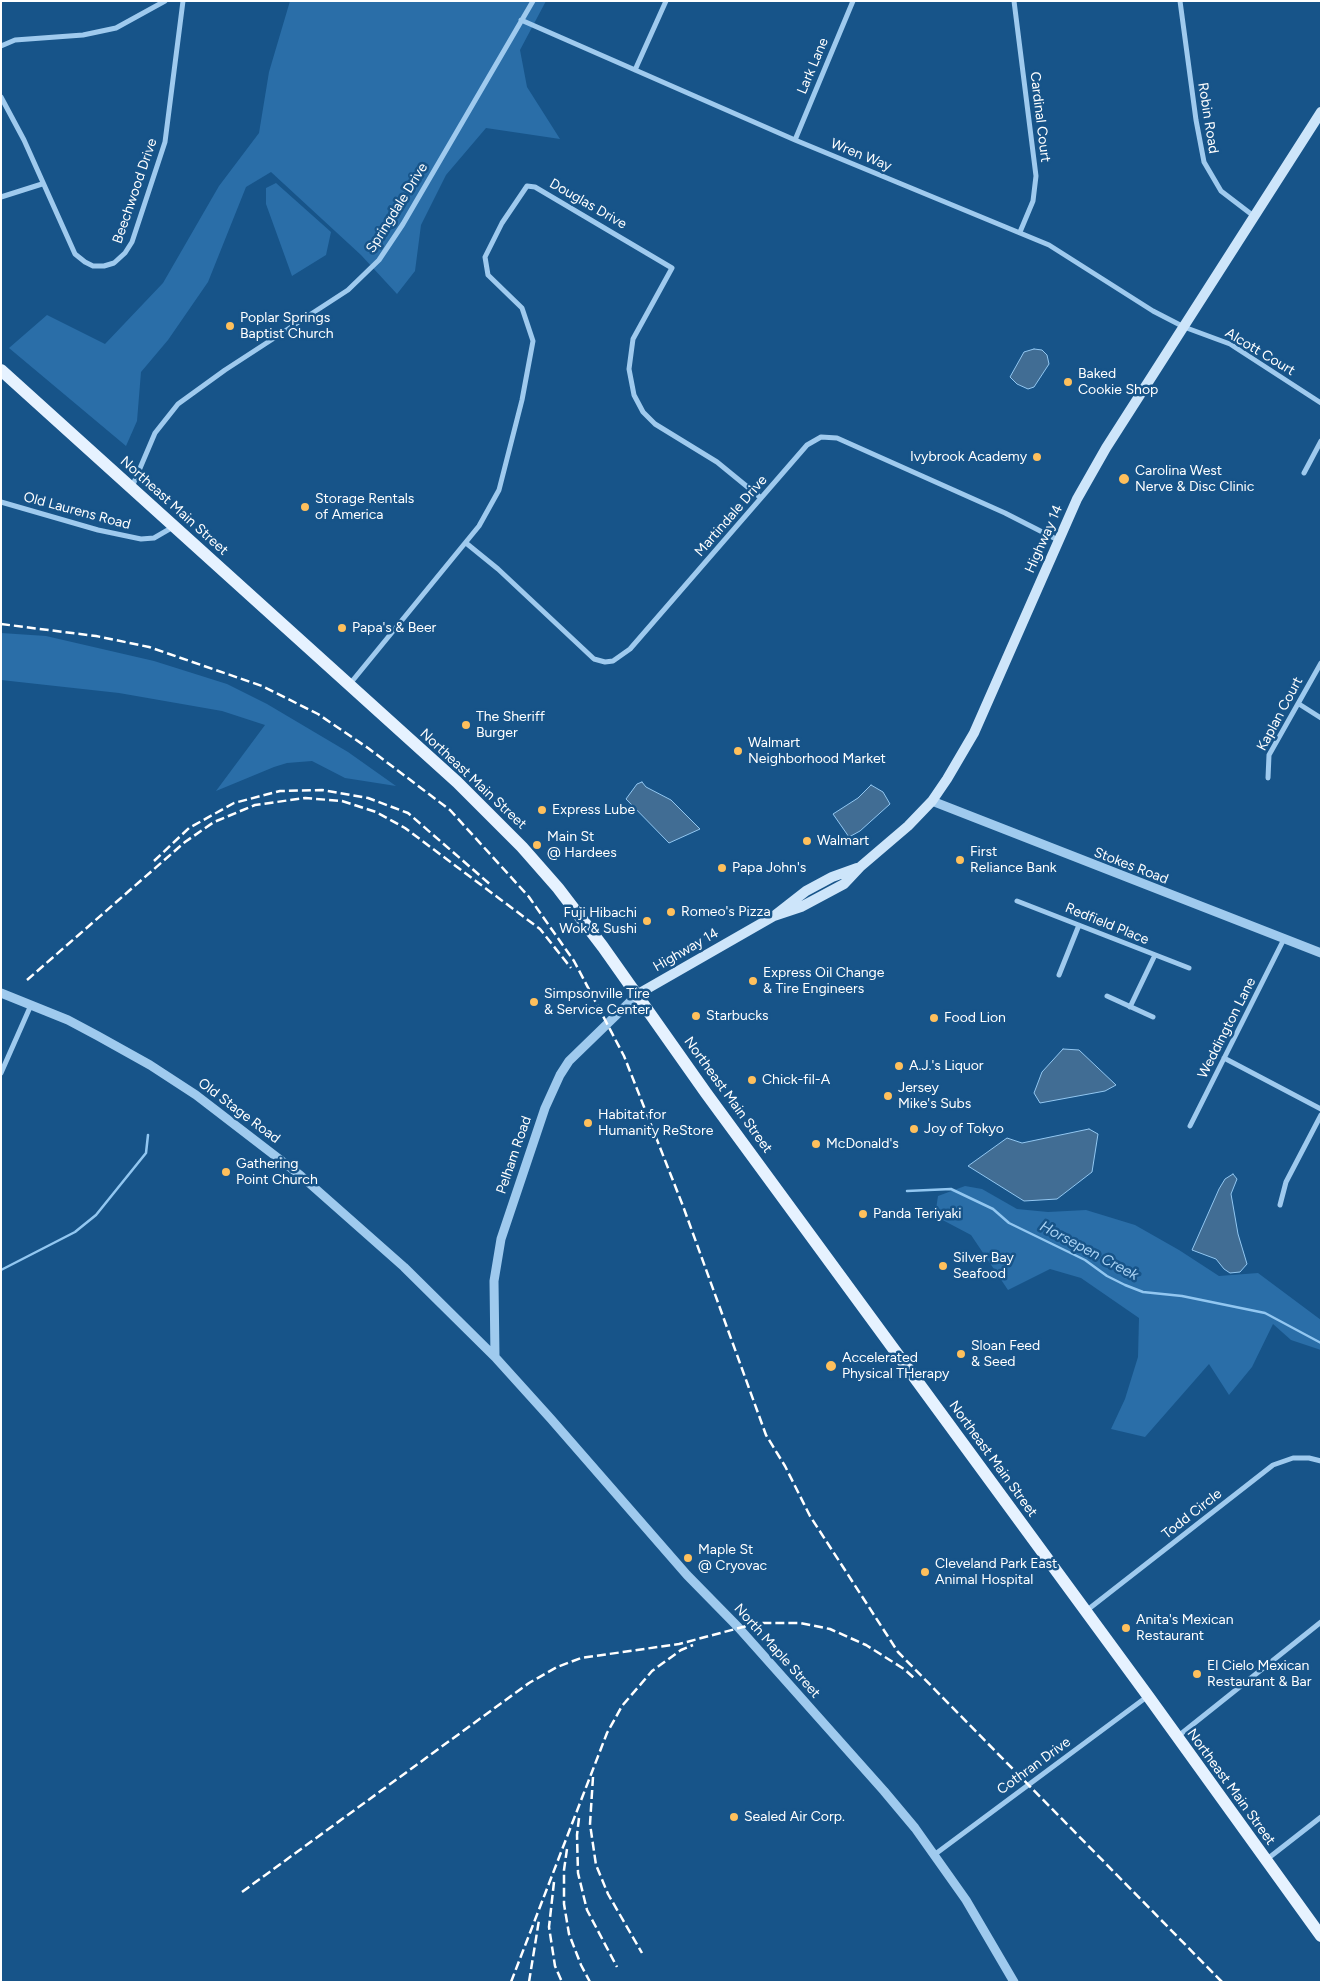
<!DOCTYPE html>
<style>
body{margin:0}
#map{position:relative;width:1322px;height:1983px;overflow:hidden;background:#175489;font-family:Figtree,sans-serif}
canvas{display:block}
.frame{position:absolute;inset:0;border:2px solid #fff;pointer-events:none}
</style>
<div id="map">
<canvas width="1322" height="1983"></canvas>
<div class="frame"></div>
</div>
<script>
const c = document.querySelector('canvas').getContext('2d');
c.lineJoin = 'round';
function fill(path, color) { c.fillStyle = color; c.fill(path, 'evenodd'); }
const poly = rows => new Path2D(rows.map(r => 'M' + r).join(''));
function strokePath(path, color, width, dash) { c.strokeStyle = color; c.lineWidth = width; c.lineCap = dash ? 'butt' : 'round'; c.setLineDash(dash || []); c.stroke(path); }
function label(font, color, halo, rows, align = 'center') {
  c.font = font + ' Figtree,sans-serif'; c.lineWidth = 5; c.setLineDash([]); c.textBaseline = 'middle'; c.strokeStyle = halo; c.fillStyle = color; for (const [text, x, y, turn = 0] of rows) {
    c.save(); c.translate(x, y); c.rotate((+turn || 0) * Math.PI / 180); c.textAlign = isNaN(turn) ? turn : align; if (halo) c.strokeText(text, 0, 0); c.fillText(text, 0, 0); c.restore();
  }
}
const green = poly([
 [290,1,546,1,520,50,527,87,560,139,486,128,446,175,421,225,415,271,397,294,361,255,271,172,246,187,208,282,168,340,141,372,137,421,126,446,9,348,47,315,105,344,163,283,219,186,259,133,269,72],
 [276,183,331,232,326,255,292,276,266,204,266,188],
 [1,633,46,636,154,661,227,684,267,704,348,752,396,786,345,778,312,761,287,763,274,767,216,791,265,725,222,711,119,693,1,680],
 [965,1186,982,1189,1017,1209,1048,1212,1086,1210,1135,1225,1179,1250,1219,1276,1258,1273,1321,1320,1321,1350,1291,1340,1273,1324,1252,1367,1229,1395,1209,1364,1145,1437,1111,1429,1125,1399,1138,1357,1139,1318,1081,1278,1050,1269,1008,1290,971,1235,935,1216,938,1196]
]);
const water = poly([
 [1034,349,1042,350,1047,355,1049,364,1034,387,1028,389,1017,384,1010,377,1024,352,1034,349],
 [642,782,646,787,671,800,700,829,669,843,626,799,637,784,642,782],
 [871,785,883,792,890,804,860,831,849,837,833,814,858,798,871,785],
 [1063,1049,1079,1050,1116,1085,1105,1091,1040,1103,1034,1093,1042,1072,1063,1049],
 [1089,1129,1098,1134,1092,1172,1057,1199,1024,1201,968,1166,1007,1138,1022,1143,1089,1129],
 [1233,1174,1237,1179,1231,1194,1238,1234,1247,1264,1240,1272,1230,1273,1224,1269,1216,1259,1192,1250,1219,1189,1225,1179,1233,1174]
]);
const stream = poly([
 [907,1191,951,1189,993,1209,1009,1223,1085,1260,1107,1276,1125,1285,1143,1292,1182,1296,1265,1313,1321,1343],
 [1,1270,75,1232,96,1215,146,1153,148,1135]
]);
const minor = poly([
 [1014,1,1036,176,1033,201,1020,232],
 [1180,1,1196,120,1204,162,1221,191,1255,217],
 [521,20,795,140,1049,245,1153,311,1184,327,1230,344,1321,403],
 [1,46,15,40,83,35,116,28,165,1],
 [635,70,666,1],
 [1,97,24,140,75,254,85,262,93,266,104,266,114,263,125,253,132,242,165,142,183,1],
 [795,140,853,1],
 [1,197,42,184],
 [1304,473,1321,441],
 [132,487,155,433,178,404,225,370,348,290,379,260,403,224,533,1],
 [1,502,98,530,141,539,154,538,173,527],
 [466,543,498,569,594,659,605,662,613,661,630,649,807,445,821,437,837,438,1005,513,1058,540],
 [349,685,479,526,499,490,522,400,533,341,522,308,488,275,485,257,502,223,527,186,535,187,672,268,633,339,629,369,634,395,643,412,655,424,717,462,761,498],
 [1299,704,1321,718],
 [1268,778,1269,755,1321,663],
 [1017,901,1189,968],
 [1059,975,1079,925],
 [1107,996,1153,1017],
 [1130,1007,1155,955],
 [1224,1058,1321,1109],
 [1,1073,31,1005],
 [1190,1126,1284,939],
 [1280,1205,1286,1182,1321,1115],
 [1086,1611,1273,1465,1293,1458,1309,1458,1321,1461],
 [1177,1737,1321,1622],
 [934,1855,1148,1696],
 [1266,1860,1321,1817]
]);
const tertiary = poly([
 [932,801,1321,953],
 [1,993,68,1020,98,1036,150,1065,196,1095,300,1175,404,1267,495,1357,551,1419,687,1575,738,1627,884,1791,915,1828,966,1900,1014,1982],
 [495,1357,494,1281,501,1239,545,1108,560,1075,569,1061,638,994]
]);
const secondary = poly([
 [774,916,801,907,844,884,860,867,908,826,932,801,947,779,974,733,1077,499,1106,448,1321,112],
 [638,994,774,916,806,891,832,877,857,868]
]);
const primary = poly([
 [1,370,457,782,522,847,558,888,603,947,706,1093,1148,1696,1321,1936]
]);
const rail = poly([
 [1,624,96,636,149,647,262,686,318,714,368,748,450,810,529,897,574,961,624,1056,683,1206,766,1435,785,1466,810,1516,898,1652,1222,1982],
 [154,861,189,828,234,803,280,791,322,790,368,798,408,813,492,886],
 [27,980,185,842,214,822,255,805,305,798,342,801,376,812,405,828,540,929,571,968],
 [593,1777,590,1824,596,1865,608,1894,642,1953],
 [579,1818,577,1835,578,1873,587,1910,617,1967],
 [567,1849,564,1870,564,1904,569,1934,581,1965,590,1982],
 [554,1882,549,1927,555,1966,562,1982],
 [242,1892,529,1683,557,1667,581,1658,679,1644,758,1623,800,1623,830,1629,866,1645,904,1669,914,1678],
 [511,1982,607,1733,622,1706,652,1671,681,1650,693,1645],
 [529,1982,539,1920]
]);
const markers = [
 [230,326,5,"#ffc05c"],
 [1068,382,5,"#ffc05c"],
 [1037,457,5,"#ffc05c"],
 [1124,479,6,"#ffc05c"],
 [305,507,5,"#ffc05c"],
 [342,628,5,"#ffc05c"],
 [466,725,5,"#ffc05c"],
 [738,751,5,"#ffc05c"],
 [542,810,5,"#ffc05c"],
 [807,841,5,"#ffc05c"],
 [537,845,5,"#ffc05c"],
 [960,860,5,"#ffc05c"],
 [722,868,5,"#ffc05c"],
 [671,912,5,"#ffc05c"],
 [647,921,5,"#ffc05c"],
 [753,981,5,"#ffc05c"],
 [534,1002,5,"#ffc05c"],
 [696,1016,5,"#ffc05c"],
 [934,1018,5,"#ffc05c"],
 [899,1066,5,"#ffc05c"],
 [752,1080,5,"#ffc05c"],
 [888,1096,5,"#ffc05c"],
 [588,1123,5,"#ffc05c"],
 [914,1129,5,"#ffc05c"],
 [816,1144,5,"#ffc05c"],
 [226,1172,5,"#ffc05c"],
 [863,1214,5,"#ffc05c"],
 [943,1266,5,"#ffc05c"],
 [961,1354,5,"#ffc05c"],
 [831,1366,6,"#ffc05c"],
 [688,1558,5,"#ffc05c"],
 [925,1572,5,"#ffc05c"],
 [1126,1628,5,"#ffc05c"],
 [1197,1674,5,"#ffc05c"],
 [734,1817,5,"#ffc05c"]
];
const streetNames = [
 ["Lark Lane",813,66,-67],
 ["Cardinal Court",1040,117,83],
 ["Robin Road",1208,118,81],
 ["Wren Way",861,155,22],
 ["Beechwood Drive",135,191,-71],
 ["Douglas Drive",588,204,30],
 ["Springdale Drive",397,208,-58],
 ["Alcott Court",1260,352,31],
 ["Northeast Main Street",174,506,42],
 ["Old Laurens Road",77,511,15],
 ["Martindale Drive",731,516,-49],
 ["Highway 14",1044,539,-66],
 ["Kaplan Court",1280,714,-62],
 ["Northeast Main Street",473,779,43],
 ["Stokes Road",1131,866,21],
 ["Redfield Place",1107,924,22],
 ["Highway 14",686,950,-30],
 ["Weddington Lane",1227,1028,-63],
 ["Northeast Main Street",728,1095,54],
 ["Old Stage Road",239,1111,37],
 ["Pelham Road",514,1155,-71],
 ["Northeast Main Street",993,1459,54],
 ["Todd Circle",1192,1514,-38],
 ["North Maple Street",777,1651,48],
 ["Cothran Drive",1034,1766,-36],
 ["Northeast Main Street",1231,1787,54]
];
const poiNames = [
 ["Poplar Springs",240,318],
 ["Baptist Church",240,334],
 ["Baked",1078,374],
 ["Cookie Shop",1078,390],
 ["Ivybrook Academy",1027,457,"right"],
 ["Carolina West",1135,471],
 ["Nerve & Disc Clinic",1135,487],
 ["Storage Rentals",315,499],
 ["of America",315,515],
 ["Papa's & Beer",352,628],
 ["The Sheriff",476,717],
 ["Burger",476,733],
 ["Walmart",748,743],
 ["Neighborhood Market",748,759],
 ["Express Lube",552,810],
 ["Main St",547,837],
 ["@ Hardees",547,853],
 ["Walmart",817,841],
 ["First",970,852],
 ["Reliance Bank",970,868],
 ["Papa John's",732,868],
 ["Romeo's Pizza",681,912],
 ["Fuji Hibachi",637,913,"right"],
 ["Wok & Sushi",637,929,"right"],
 ["Express Oil Change",763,973],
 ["& Tire Engineers",763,989],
 ["Simpsonville Tire",544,994],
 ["& Service Center",544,1010],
 ["Starbucks",706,1016],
 ["Food Lion",944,1018],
 ["A.J.'s Liquor",909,1066],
 ["Chick-fil-A",762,1080],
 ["Jersey",898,1088],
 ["Mike's Subs",898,1104],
 ["Habitat for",598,1115],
 ["Humanity ReStore",598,1131],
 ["Joy of Tokyo",924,1129],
 ["McDonald's",826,1144],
 ["Gathering",236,1164],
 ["Point Church",236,1180],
 ["Panda Teriyaki",873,1214],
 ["Silver Bay",953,1258],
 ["Seafood",953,1274],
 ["Sloan Feed",971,1346],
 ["& Seed",971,1362],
 ["Accelerated",842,1358],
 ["Physical THerapy",842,1374],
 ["Maple St",698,1550],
 ["@ Cryovac",698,1566],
 ["Cleveland Park East",935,1564],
 ["Animal Hospital",935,1580],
 ["Anita's Mexican",1136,1620],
 ["Restaurant",1136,1636],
 ["El Cielo Mexican",1207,1666],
 ["Restaurant & Bar",1207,1682],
 ["Sealed Air Corp.",744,1817]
];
const waterNames = [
 ["Horsepen Creek",1089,1251,28]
];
fill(green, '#2a6ea8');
fill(water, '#416d94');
strokePath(water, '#92c7f1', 1);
strokePath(stream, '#92c7f1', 2.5);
strokePath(minor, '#9fcaee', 5);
strokePath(tertiary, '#9fcaee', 9);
strokePath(secondary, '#cde5fa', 10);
strokePath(primary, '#e6f2ff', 12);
strokePath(rail, '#fff', 2.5, [9, 4]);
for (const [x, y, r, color] of markers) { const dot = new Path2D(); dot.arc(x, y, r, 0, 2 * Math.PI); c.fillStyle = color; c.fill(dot); strokePath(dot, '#175489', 2); }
label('14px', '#fff', '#175489', streetNames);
label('14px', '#fff', '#175489', poiNames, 'left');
label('italic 15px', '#abd4f5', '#175489', waterNames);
</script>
